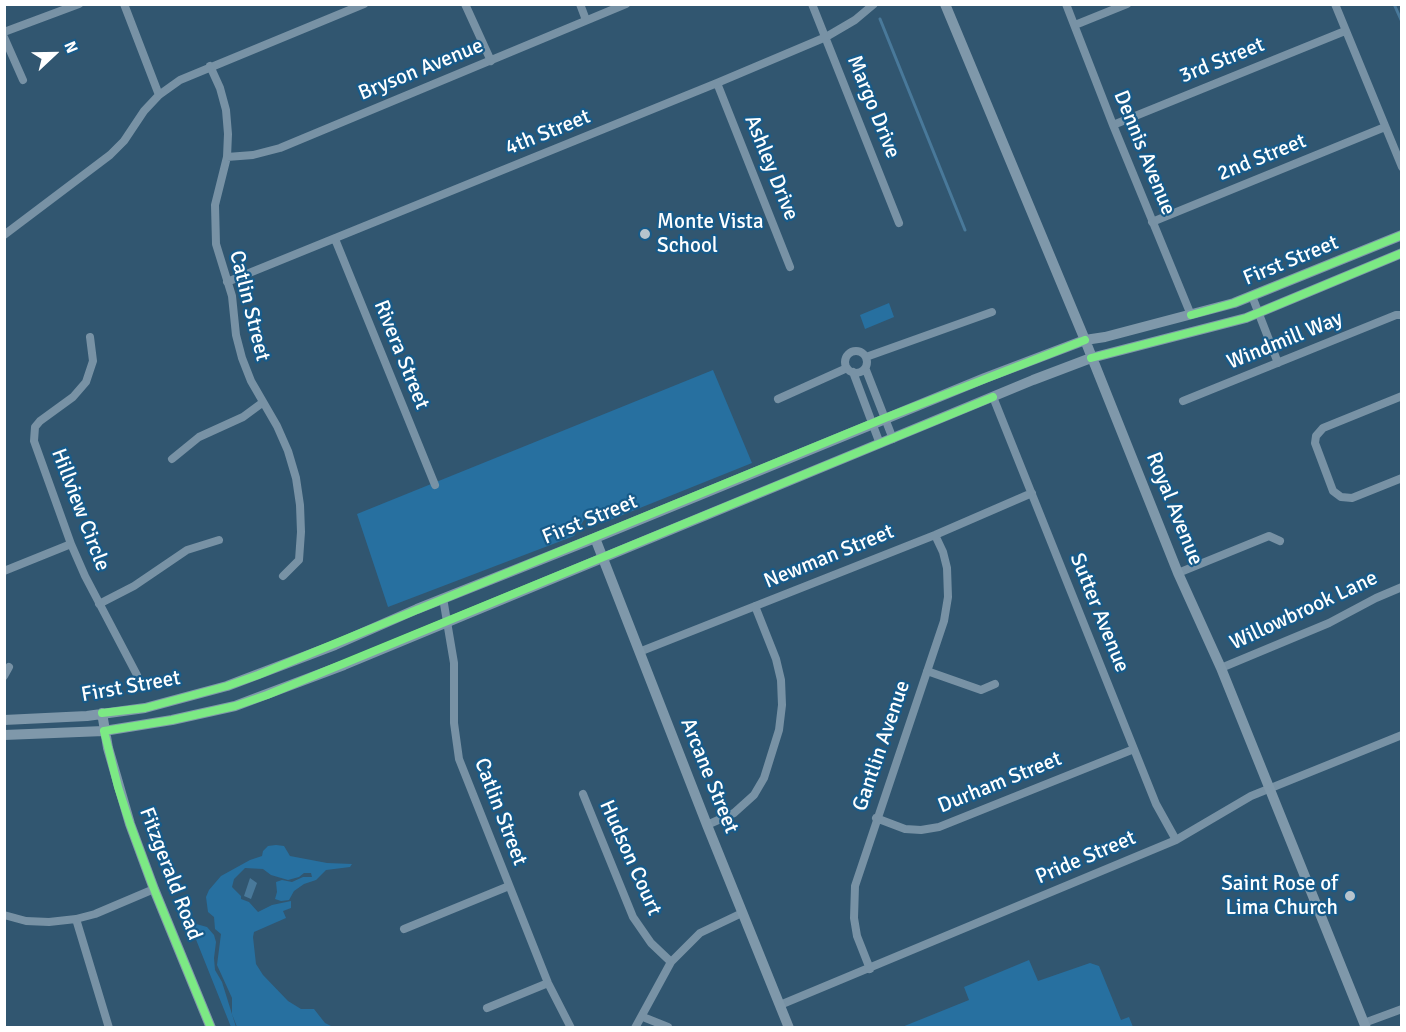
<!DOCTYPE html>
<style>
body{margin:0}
#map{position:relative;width:1406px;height:1032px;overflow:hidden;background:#315670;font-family:Signika,sans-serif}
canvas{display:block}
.frame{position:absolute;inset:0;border:6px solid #fff;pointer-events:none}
.north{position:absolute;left:24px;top:24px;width:60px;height:60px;-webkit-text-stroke:4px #175b8a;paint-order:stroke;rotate:68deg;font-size:16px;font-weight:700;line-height:24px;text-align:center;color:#fff}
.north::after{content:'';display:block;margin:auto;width:21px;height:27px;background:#fff;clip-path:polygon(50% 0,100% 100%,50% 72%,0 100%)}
</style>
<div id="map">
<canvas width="1406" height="1032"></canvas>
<div class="frame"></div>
<div class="north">N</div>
</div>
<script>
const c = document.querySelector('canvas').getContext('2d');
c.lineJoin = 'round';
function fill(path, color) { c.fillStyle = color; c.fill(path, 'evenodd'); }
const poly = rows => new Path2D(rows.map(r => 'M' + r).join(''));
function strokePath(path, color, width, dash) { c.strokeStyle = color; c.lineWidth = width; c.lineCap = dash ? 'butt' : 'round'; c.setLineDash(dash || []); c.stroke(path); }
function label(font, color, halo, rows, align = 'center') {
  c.font = font + ' Signika,sans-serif'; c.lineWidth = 4.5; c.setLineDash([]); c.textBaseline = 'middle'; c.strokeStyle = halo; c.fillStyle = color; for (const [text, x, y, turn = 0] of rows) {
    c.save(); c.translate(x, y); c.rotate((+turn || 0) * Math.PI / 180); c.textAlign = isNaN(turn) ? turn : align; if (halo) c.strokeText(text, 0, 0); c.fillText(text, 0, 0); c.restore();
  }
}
const green = poly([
 [889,303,894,317,865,329,860,315],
 [713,370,752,463,605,522,597,515,587,515,574,536,388,607,357,514],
 [276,845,284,846,290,856,327,863,352,864,350,867,326,870,316,880,304,884,294,891,289,900,281,901,275,899,277,892,276,882,282,880,292,882,303,877,312,877,311,873,304,873,299,877,288,880,271,875,263,869,245,868,234,879,232,887,241,896,241,899,249,902,258,912,272,905,291,901,291,908,283,911,286,918,254,932,253,937,256,964,263,975,288,1001,301,1009,314,1009,325,1023,333,1027,237,1027,232,1014,232,998,217,965,221,934,215,929,214,917,208,912,206,897,209,890,221,876,250,860,262,856,263,851,268,846],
 [189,922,207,927,214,935,216,942,214,958,215,970,222,982,236,1027,231,1027],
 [1029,960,1038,981,1090,963,1099,966,1121,1020,1129,1017,1133,1027,902,1027,969,1000,964,987]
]);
const water = poly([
 [250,878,257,883,251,899,244,896]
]);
const stream = poly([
 [1394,4,1402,22],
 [880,19,965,230]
]);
const street = poly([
 [124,4,159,95],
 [465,4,491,61],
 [580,4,586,20],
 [812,4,899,223],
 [1066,4,1113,125,1191,315],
 [1335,4,1402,167],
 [1075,25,1127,4],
 [4,32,79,4],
 [4,37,23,80],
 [210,66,220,88,226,110,228,134,227,157,215,205,216,244,232,296,236,335,242,358,251,381,277,426,288,451,296,478,300,505,301,532,299,560,283,576],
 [717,83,790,267],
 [1113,125,1345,31],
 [227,157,253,155,280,148,626,4],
 [1152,222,1385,127],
 [4,235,110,155,124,141,144,111,159,95,180,80,364,4],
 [335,239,435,485],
 [227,282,717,83,826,37,855,20,874,4],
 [1252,296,1278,363],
 [90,337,93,361,86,382,73,397,40,421,35,427,34,441,71,544,85,576,137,675],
 '845 362a11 11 0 1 1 22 0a11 11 0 1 1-22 0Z',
 [866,357,992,312],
 [866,370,893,439],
 [853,372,880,444],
 [1402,396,1323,428,1316,436,1315,443,1333,491,1341,497,1352,498,1402,478],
 [993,397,1156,804,1176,840],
 [778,399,847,368],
 [1183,401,1396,315,1402,315],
 [172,459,199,437,243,417,262,403],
 [4,571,71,544],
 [1178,573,1269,536,1280,541],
 [443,598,454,663,454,723,459,759,548,983,571,1028],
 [99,604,134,586,187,550,219,540],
 [639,652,935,535,1032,493],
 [1221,668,1329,623,1376,598,1402,587],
 [927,671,981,690,995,684],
 [4,676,9,667],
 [583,794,633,917,651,943,671,962],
 [876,818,905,829,921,830,939,827,1134,749],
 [707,825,734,813,754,795,764,778,779,730,782,705,781,680,776,659,755,606],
 [4,915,26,921,49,922,76,919,95,914,154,889],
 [76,919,109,1028],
 [404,929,509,886],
 [870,969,857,936,854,918,855,886,944,621,948,597,947,568,943,552,935,535],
 [780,1005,1176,840,1251,796,1402,735],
 [487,1008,548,983],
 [643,1017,668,1027],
 [1364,1023,1402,1009],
 [635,1028,671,962,700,933,742,913]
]);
const secondary = poly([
 [945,4,1085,340,1178,573,1221,668,1366,1028],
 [595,538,707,825,789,1028],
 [102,713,108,748,130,824,154,889,211,1028],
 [4,720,87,716,145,708,227,686,335,645,417,609,595,538,985,378,1085,340,1105,337,1234,303,1402,235],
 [4,735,104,731,172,720,235,706,344,665,1033,380,1091,358,1246,318,1402,253]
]);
const cycleway = poly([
 [1191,315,1234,303,1402,235],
 [1091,358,1246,318,1402,253],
 [102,713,145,708,227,686,258,675,885,418,1085,340],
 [211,1028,154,889,130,824,118,787,104,731,172,720,235,706,267,695,993,397]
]);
const markers = [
 [645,234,6,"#b7c4cd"],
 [1350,896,6,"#b7c4cd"]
];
const streetNames = [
 ["3rd Street",1222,61,-22],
 ["Bryson Avenue",421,70,-22],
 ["Margo Drive",873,107,68],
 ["4th Street",548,133,-22],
 ["Dennis Avenue",1144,153,68],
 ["2nd Street",1262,158,-22],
 ["Ashley Drive",771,168,68],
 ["First Street",1291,261,-22],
 ["Catlin Street",249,306,76],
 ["Windmill Way",1285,341,-22],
 ["Rivera Street",401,355,68],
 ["Royal Avenue",1174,509,68],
 ["Hillview Circle",80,510,69],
 ["First Street",590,520,-22],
 ["Newman Street",829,557,-22],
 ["Willowbrook Lane",1304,611,-25],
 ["Sutter Avenue",1099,613,68],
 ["First Street",131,687,-10],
 ["Gantlin Avenue",882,746,-71],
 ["Arcane Street",709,776,68],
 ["Durham Street",1000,783,-22],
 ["Catlin Street",500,812,69],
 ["Hudson Court",630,858,66],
 ["Pride Street",1086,858,-23],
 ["Fitzgerald Road",170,874,69]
];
const poiNames = [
 ["Monte Vista",657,222],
 ["School",657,246],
 ["Saint Rose of",1338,884,"right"],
 ["Lima Church",1338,908,"right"]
];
fill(green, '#2770a0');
fill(water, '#49799a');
strokePath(stream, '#49799a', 3);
strokePath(street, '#7892a5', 8);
strokePath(secondary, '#7f98aa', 10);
strokePath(cycleway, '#7ce984', 8);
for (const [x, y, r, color] of markers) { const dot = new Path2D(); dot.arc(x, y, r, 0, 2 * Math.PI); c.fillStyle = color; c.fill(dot); strokePath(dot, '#175b8a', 2); }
label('21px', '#fff', '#175b8a', streetNames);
label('21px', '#fff', '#175b8a', poiNames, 'left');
</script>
